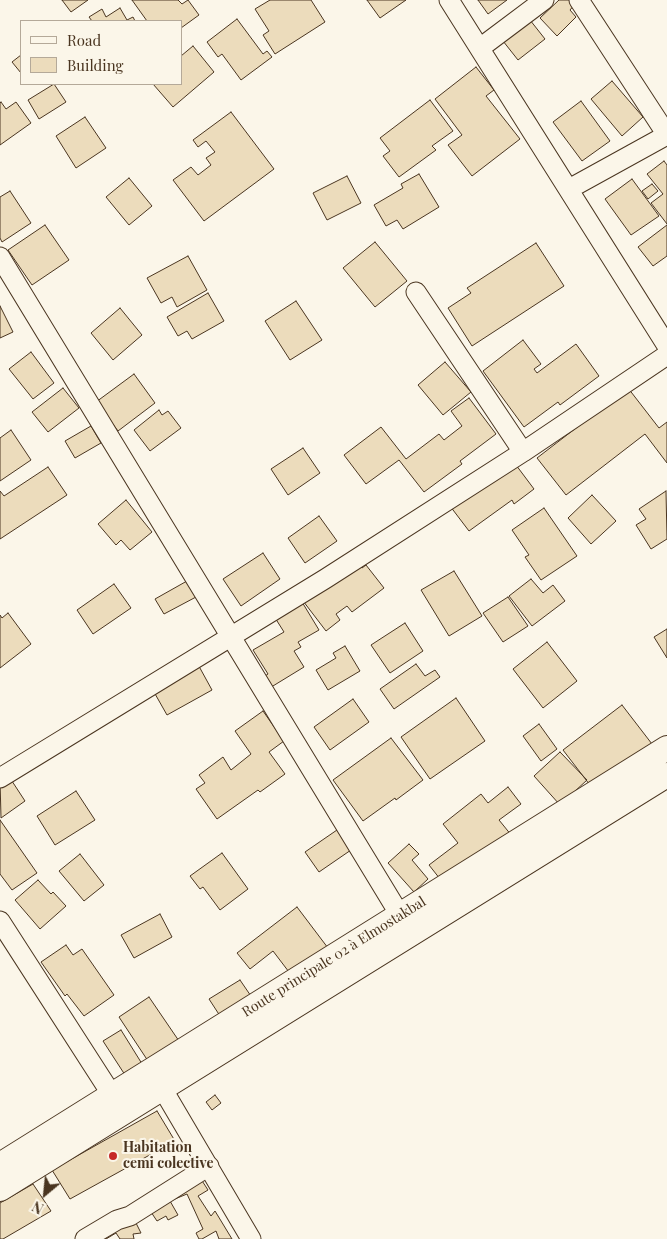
<!DOCTYPE html>
<meta charset="utf-8">
<style>
body{margin:0}
#map{position:relative;width:667px;height:1239px;overflow:hidden;background:#fbf6e9;font-family:"Playfair Display",serif}
canvas{display:block}
.legend{position:absolute;left:20px;top:20px;width:162px;height:65px;box-sizing:border-box;background:#fbf6e9;border:1px solid #b4a999;margin:0;padding:6px 9px;list-style:none;font-size:15px;color:#4a3520}
.legend li{display:flex;align-items:center;gap:10px;height:25px}
.legend b{width:25px;border:1px solid #b4a999}
.north{position:absolute;left:20px;top:1169px;width:50px;height:50px;-webkit-text-stroke:4px #fbf6e9;paint-order:stroke;rotate:208deg;font-size:14px;font-weight:700;line-height:20px;text-align:center;color:#4a3520}
.north::after{content:'';display:block;margin:auto;width:18px;height:22px;background:#4a3520;clip-path:polygon(50% 0,100% 100%,50% 72%,0 100%)}
</style>
<div id="map">
<canvas width="667" height="1239"></canvas>
<ul class="legend">
<li><b style="height:6px;background:#fbf6e9"></b>Road</li>
<li><b style="height:14px;background:#ecdcbc"></b>Building</li>
</ul>
<div class="north">N</div>
</div>
<script>
const c = document.querySelector('canvas').getContext('2d');
c.lineJoin = 'round';
function fill(path, color) { c.fillStyle = color; c.fill(path, 'evenodd'); }
const poly = rows => new Path2D(rows.map(r => 'M' + r).join(''));
function strokePath(path, color, width, dash) { c.strokeStyle = color; c.lineWidth = width; c.lineCap = dash ? 'butt' : 'round'; c.setLineDash(dash || []); c.stroke(path); }
function label(font, color, halo, rows, align = 'center') {
  c.font = font + ' "Playfair Display",serif'; c.lineWidth = 4; c.setLineDash([]); c.textBaseline = 'middle'; c.strokeStyle = halo; c.fillStyle = color; for (const [text, x, y, turn = 0] of rows) {
    c.save(); c.translate(x, y); c.rotate((+turn || 0) * Math.PI / 180); c.textAlign = isNaN(turn) ? turn : align; if (halo) c.strokeText(text, 0, 0); c.fillText(text, 0, 0); c.restore();
  }
}
const building = poly([
 [62,0,88,0,71,12,62,0],
 [132,0,178,0,182,4,188,0,199,15,181,28,181,21,147,21,132,0],
 [270,0,311,0,325,22,275,54,263,35,269,31,255,9,270,0],
 [367,0,406,0,380,18,367,0],
 [478,0,507,0,488,14,478,0],
 [559,0,571,0,575,4,570,10,576,17,557,36,540,18,559,0],
 [120,8,127,20,133,17,135,21,92,21,89,17,102,9,106,17,120,8],
 [237,19,263,54,267,51,272,57,241,80,222,54,218,57,207,42,237,19],
 [530,20,545,39,518,60,503,41,530,20],
 [193,46,214,72,173,107,153,84,181,84,181,56,193,46],
 [21,55,21,73,12,62,21,55],
 [476,67,494,90,486,96,520,139,472,176,448,145,462,135,435,99,476,67],
 [612,81,643,117,622,136,591,99,612,81],
 [54,84,66,102,39,119,28,100,54,84],
 [430,100,453,131,432,146,436,150,399,177,383,156,390,151,380,138,430,100],
 [581,101,610,141,582,161,553,122,581,101],
 [1,102,6,109,16,102,31,123,0,145,0,103,1,102],
 [231,112,274,169,204,221,173,180,191,167,198,175,211,165,206,158,215,152,206,141,198,147,193,140,231,112],
 [85,117,106,148,76,168,56,136,85,117],
 [664,161,667,165,667,224,651,203,663,194,647,174,664,161],
 [419,174,439,207,403,229,397,220,386,226,374,205,403,188,401,184,419,174],
 [347,176,361,203,327,220,313,193,347,176],
 [129,178,152,206,129,225,106,197,129,178],
 [632,179,659,216,631,235,605,199,632,179],
 [652,184,658,191,648,199,642,191,652,184],
 [10,191,31,223,2,242,0,238,0,197,10,191],
 [45,225,69,260,32,285,8,250,45,225],
 [667,225,667,256,653,266,638,247,667,225],
 [375,242,407,281,375,307,343,268,375,242],
 [536,243,564,286,472,346,448,308,471,293,467,288,536,243],
 [188,256,207,290,177,307,172,297,161,303,147,278,188,256],
 [208,293,224,321,192,339,187,331,178,336,167,317,208,293],
 [296,301,322,340,290,360,265,321,296,301],
 [0,306,13,332,0,338,0,306],
 [120,308,142,335,113,360,91,333,120,308],
 [523,340,541,364,534,369,537,373,576,344,599,376,560,405,558,402,524,427,483,371,523,340],
 [31,352,54,383,33,399,9,369,31,352],
 [445,362,471,392,443,415,418,385,445,362],
 [134,374,155,403,118,431,96,402,134,374],
 [63,388,79,408,48,432,32,412,63,388],
 [628,388,659,428,667,422,667,463,645,434,566,495,537,458,628,388],
 [469,398,496,434,460,461,462,464,424,492,399,460,366,484,344,455,381,427,406,459,439,434,444,440,462,426,451,411,469,398],
 [159,410,162,415,168,411,181,428,150,451,134,430,159,410],
 [91,426,101,443,75,458,65,441,91,426],
 [11,430,31,460,0,481,0,438,11,430],
 [303,448,320,473,288,495,271,469,303,448],
 [513,461,534,489,514,504,512,500,469,531,450,506,513,461],
 [48,467,67,495,0,539,0,491,4,496,48,467],
 [666,491,667,539,651,549,636,525,646,519,639,509,666,491],
 [592,495,616,521,591,544,568,518,592,495],
 [126,500,152,532,130,550,121,540,116,545,98,524,126,500],
 [544,508,577,556,541,580,525,557,529,555,512,530,544,508],
 [319,516,337,541,305,563,288,538,319,516],
 [263,553,280,579,241,606,223,579,263,553],
 [354,557,362,568,366,565,384,588,352,612,347,606,336,614,340,620,326,631,300,597,354,557],
 [454,571,482,616,449,636,421,590,454,571],
 [531,579,543,593,553,585,565,601,532,626,509,596,531,579],
 [187,581,196,597,164,614,155,599,187,581],
 [114,584,131,608,93,634,77,610,114,584],
 [299,597,319,630,298,642,301,647,294,651,304,667,268,689,262,678,268,674,253,650,284,632,272,613,299,597],
 [508,597,528,626,503,642,483,613,508,597],
 [8,613,31,644,0,668,0,615,2,618,8,613],
 [405,623,423,651,390,673,371,645,405,623],
 [667,629,667,658,654,637,667,629],
 [547,642,577,681,543,708,513,669,547,642],
 [345,646,360,671,328,690,316,670,336,658,333,653,345,646],
 [195,659,212,690,167,715,150,685,195,659],
 [416,664,425,676,435,670,440,677,394,709,380,689,416,664],
 [456,698,485,741,430,779,401,737,456,698],
 [353,699,369,722,330,750,314,727,353,699],
 [622,705,652,744,593,789,563,750,622,705],
 [263,711,284,741,269,752,285,774,260,792,258,790,217,819,196,789,205,783,199,775,223,757,231,770,251,754,235,731,263,711],
 [539,724,557,749,541,761,523,736,539,724],
 [391,738,423,780,396,800,395,798,363,821,333,780,391,738],
 [560,752,587,780,560,805,534,776,560,752],
 [8,775,25,801,1,818,0,780,8,775],
 [508,787,521,804,499,820,512,836,444,884,429,865,458,843,443,824,481,794,488,803,508,787],
 [76,791,95,820,55,845,37,816,76,791],
 [0,820,37,873,12,890,0,874,0,820],
 [337,830,351,850,319,872,305,852,337,830],
 [409,844,419,854,412,860,428,879,414,892,388,863,409,844],
 [222,853,248,889,220,910,203,887,200,889,190,876,222,853],
 [80,854,104,885,84,901,59,871,80,854],
 [38,880,51,894,53,892,66,906,40,929,15,900,38,880],
 [297,907,328,948,292,976,273,951,250,969,237,953,297,907],
 [160,914,172,937,134,958,121,935,160,914],
 [66,945,73,955,82,949,114,995,84,1016,67,994,65,996,41,962,66,945],
 [240,980,253,999,222,1019,209,999,240,980],
 [149,997,179,1041,148,1061,119,1017,149,997],
 [121,1030,144,1067,127,1078,103,1041,121,1030],
 [215,1095,221,1103,212,1110,206,1102,215,1095],
 [157,1111,175,1141,70,1199,52,1170,157,1111],
 [197,1173,208,1190,198,1196,211,1216,215,1211,232,1239,219,1239,216,1231,202,1239,199,1239,196,1233,203,1229,187,1194,170,1201,178,1215,168,1220,166,1216,157,1221,151,1212,197,1173],
 [33,1184,51,1211,3,1239,0,1239,0,1203,33,1184],
 [136,1223,141,1233,133,1234,134,1239,120,1239,116,1233,106,1239,84,1239,136,1223]
]);
const minor = poly([
 [449,0,667,346],
 [480,48,544,0],
 [569,189,667,135,579,0],
 [0,257,400,915],
 [416,292,523,452],
 [0,778,325,579,523,452,667,355],
 [0,921,112,1095],
 [162,1088,251,1239],
 [85,1239,117,1220,130,1216,209,1166]
]);
const major = poly([
 [0,1165,667,748],
 [0,1189,667,775]
]);
const markers = [
 [113,1156,5,"#c62828"]
];
const streetNames = [
 ["Route principale 02 à Elmostakbal",334,957,-32]
];
const poiNames = [
 ["Habitation",123,1148],
 ["cemi colective",123,1164]
];
fill(building, '#ecdcbc');
strokePath(building, '#4a3520', 1);
strokePath(minor, '#4a3520', 21);
strokePath(major, '#4a3520', 26);
strokePath(minor, '#fbf6e9', 19);
strokePath(major, '#fbf6e9', 24);
for (const [x, y, r, color] of markers) { const dot = new Path2D(); dot.arc(x, y, r, 0, 2 * Math.PI); c.fillStyle = color; c.fill(dot); strokePath(dot, '#fbf6e9', 2); }
label('14px', '#4a3520', '#fbf6e9', streetNames);
label('bold 14px', '#4a3520', '#fbf6e9', poiNames, 'left');
</script>
